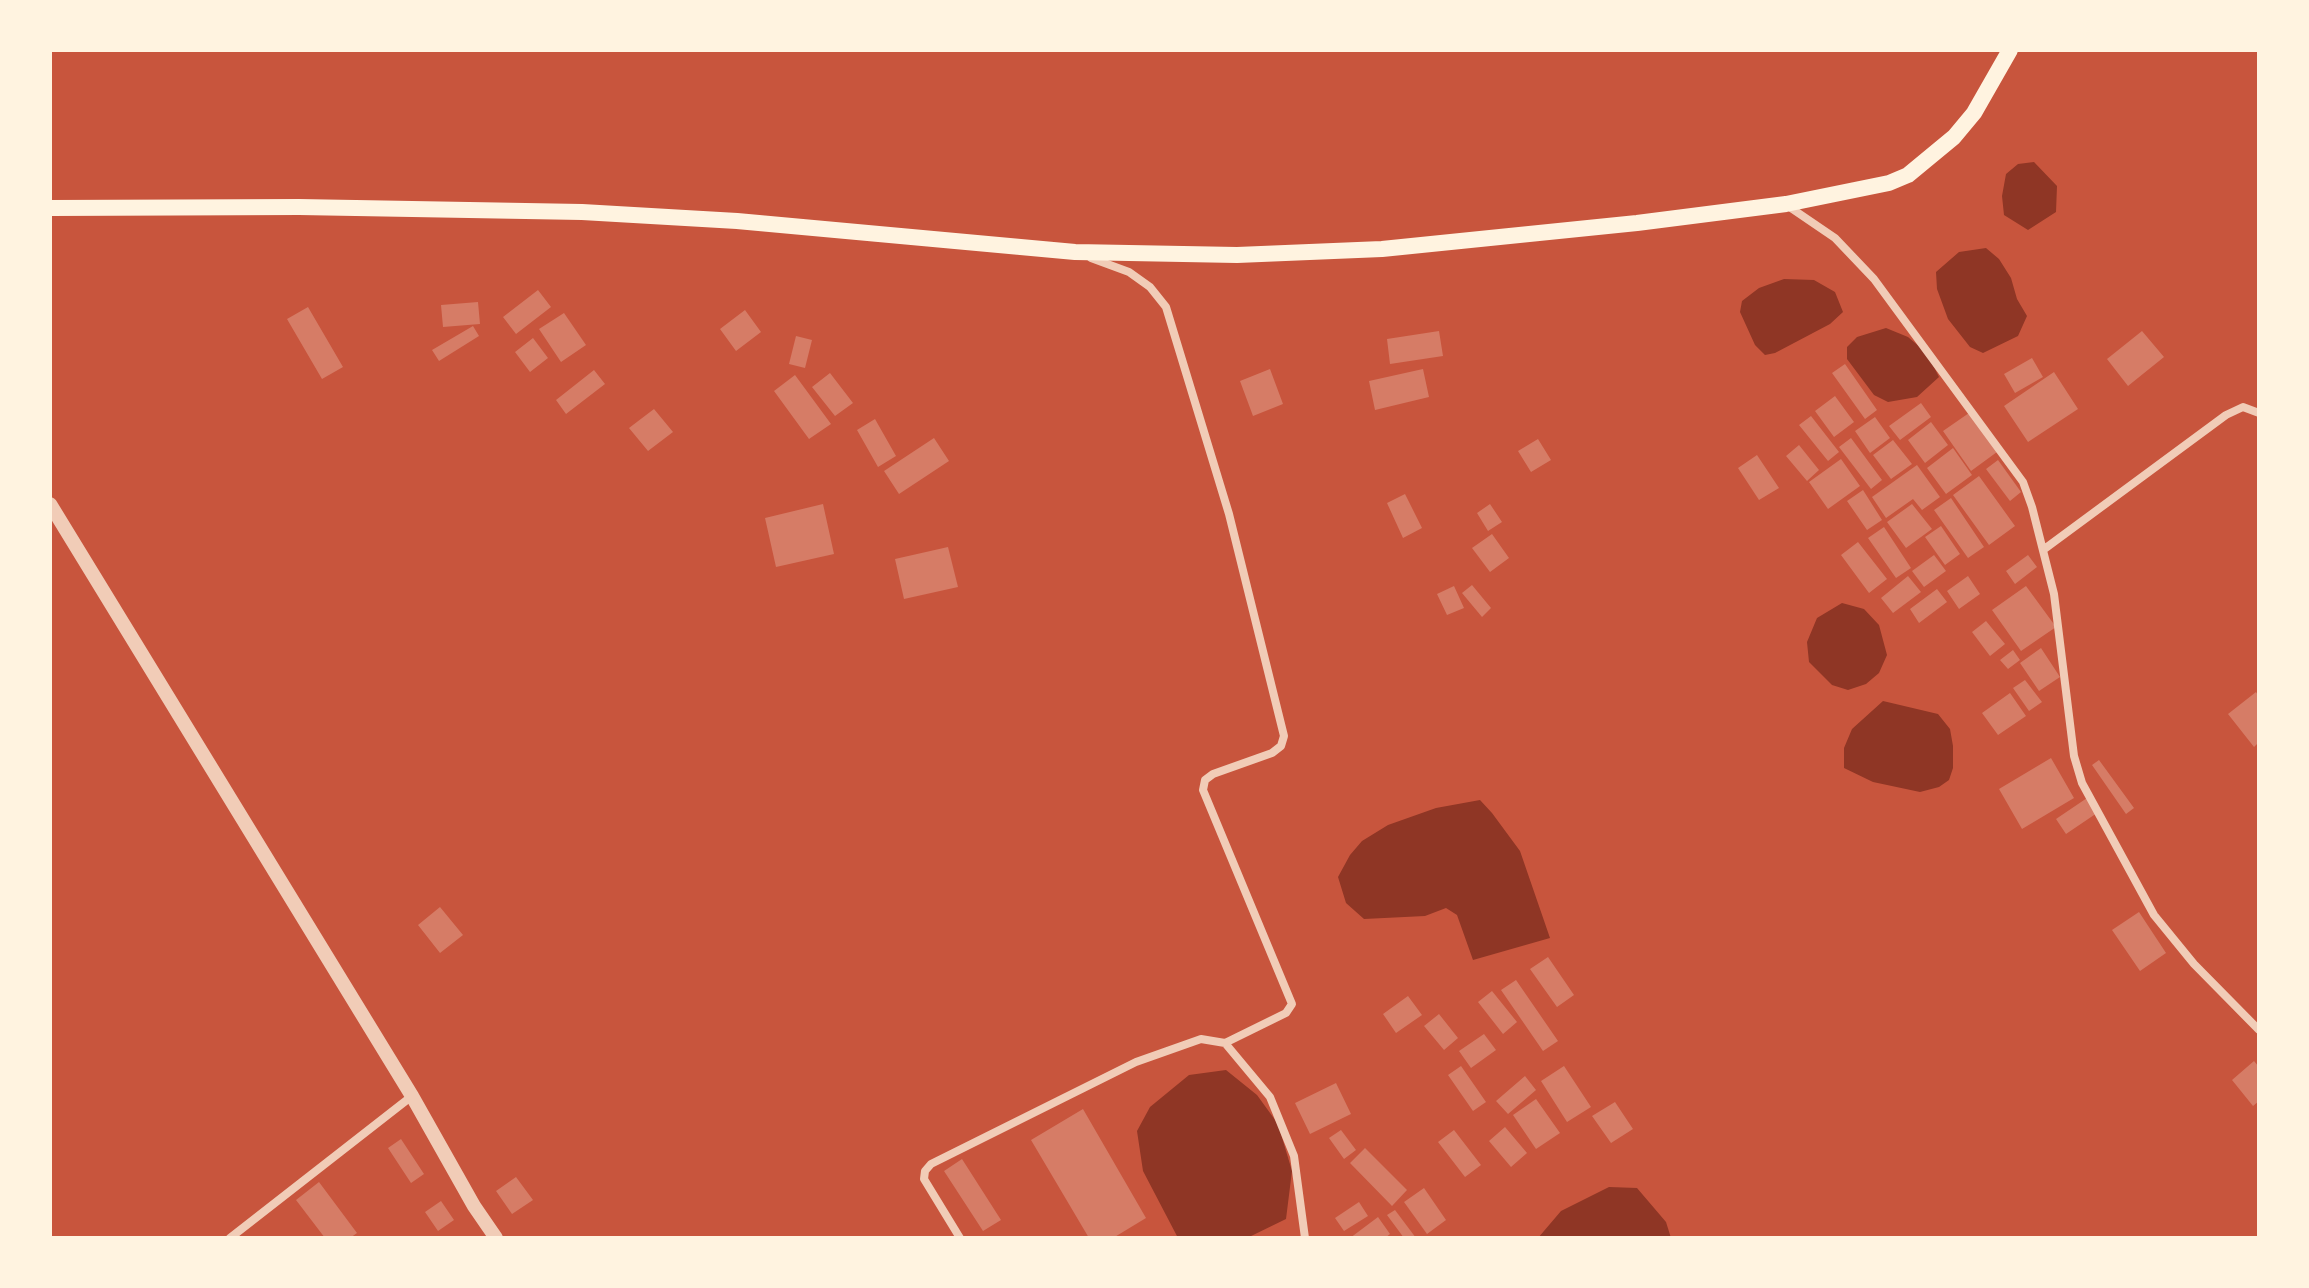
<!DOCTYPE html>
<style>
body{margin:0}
#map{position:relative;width:2309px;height:1288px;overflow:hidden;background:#c8553d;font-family:"Space Grotesk",sans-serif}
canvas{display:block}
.frame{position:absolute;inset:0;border:52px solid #fff3e0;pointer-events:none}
</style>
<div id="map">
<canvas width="2309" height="1288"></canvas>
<div class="frame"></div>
</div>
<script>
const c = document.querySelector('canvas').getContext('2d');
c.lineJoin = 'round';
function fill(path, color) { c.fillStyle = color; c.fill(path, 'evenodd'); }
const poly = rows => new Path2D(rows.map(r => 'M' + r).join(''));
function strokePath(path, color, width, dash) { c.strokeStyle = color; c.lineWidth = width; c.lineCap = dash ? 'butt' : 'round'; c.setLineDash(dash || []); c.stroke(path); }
const water = poly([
 [2034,162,2057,186,2056,212,2028,230,2004,215,2002,196,2006,174,2018,164],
 [1986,248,1999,259,2011,278,2017,299,2027,316,2018,336,1983,353,1970,347,1948,319,1937,289,1936,272,1959,252],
 [1784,279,1814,280,1835,292,1843,312,1830,324,1775,353,1765,355,1755,345,1740,312,1742,301,1759,288],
 [1886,328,1908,337,1927,353,1939,377,1917,397,1888,402,1874,395,1847,359,1847,347,1857,337],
 [1842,603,1864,609,1879,625,1887,655,1879,673,1866,684,1848,690,1832,685,1809,662,1807,642,1817,618],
 [1883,701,1938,714,1950,729,1953,746,1953,768,1949,780,1939,787,1920,792,1873,782,1844,768,1844,748,1852,729],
 [1480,800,1492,813,1520,851,1550,938,1473,960,1457,915,1446,908,1425,916,1364,919,1346,903,1338,877,1350,855,1362,841,1388,825,1436,808],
 [1226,1070,1257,1095,1278,1124,1292,1171,1286,1219,1247,1238,1178,1238,1143,1171,1137,1131,1150,1107,1189,1075],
 [1609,1187,1637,1188,1666,1222,1671,1238,1538,1238,1561,1211]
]);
const building = poly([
 [538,290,551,307,516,334,503,317],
 [478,302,480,324,443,327,441,305],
 [308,307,343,367,322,379,287,319],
 [745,310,761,332,736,351,720,329],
 [564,313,586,345,561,362,539,329],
 [473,326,479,336,439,361,432,350],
 [1439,331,1443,356,1390,364,1387,339],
 [2142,331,2164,357,2128,386,2107,359],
 [796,336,812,340,805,368,789,364],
 [533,338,548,358,530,372,515,352],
 [2032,358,2043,377,2015,393,2004,374],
 [1845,364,1877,410,1865,419,1832,373],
 [1270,369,1283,404,1253,416,1240,381],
 [1423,369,1429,397,1375,410,1369,381],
 [594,370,605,384,566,414,556,400],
 [2054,372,2078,409,2028,442,2004,406],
 [830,373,853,403,835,416,812,387],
 [795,375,831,424,809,439,774,391],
 [1835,396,1854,422,1834,437,1815,411],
 [1921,403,1931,417,1900,440,1889,426],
 [654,409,673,432,648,451,629,428],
 [1969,413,1997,452,1971,471,1943,431],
 [1811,416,1839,452,1828,461,1799,425],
 [1875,417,1890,438,1870,453,1855,431],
 [875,419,896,456,878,467,857,430],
 [1931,422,1948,445,1925,463,1908,440],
 [934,438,949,461,899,494,884,471],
 [1851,438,1882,480,1871,489,1839,447],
 [1538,439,1551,460,1531,472,1518,451],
 [1893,440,1912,464,1891,479,1873,455],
 [1799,445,1819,470,1807,481,1786,456],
 [1953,448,1972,475,1946,494,1927,468],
 [1757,455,1779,488,1759,500,1738,468],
 [1841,459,1860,486,1828,509,1809,482],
 [1998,460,2021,492,2010,501,1986,469],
 [1917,465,1940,497,1922,510,1913,499,1886,518,1872,497],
 [1979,476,2015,526,1989,545,1953,495],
 [1863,490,1882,520,1867,530,1847,501],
 [1405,494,1422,528,1403,538,1387,503],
 [1951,498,1984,547,1968,558,1934,510],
 [823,504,834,554,776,567,765,518],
 [1490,504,1502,522,1488,531,1477,513],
 [1912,504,1932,529,1906,548,1887,522],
 [1941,526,1960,554,1945,565,1925,537],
 [1884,527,1911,568,1896,578,1868,538],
 [1492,534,1509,558,1490,572,1472,548],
 [1858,542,1887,579,1869,593,1841,555],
 [948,547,958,587,904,599,895,559],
 [1934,555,1946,571,1924,587,1912,571],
 [2028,555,2037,567,2015,584,2006,571],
 [1908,576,1921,592,1893,613,1881,598],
 [1968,576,1980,594,1959,609,1947,591],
 [1472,585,1491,608,1482,617,1462,593],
 [1454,586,1464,608,1447,615,1437,594],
 [2026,586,2056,627,2021,651,1992,610],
 [1937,589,1947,602,1919,623,1910,609],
 [1986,621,2005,644,1990,656,1972,632],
 [2041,648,2060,677,2039,691,2020,663],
 [2013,650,2020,660,2008,669,2000,660],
 [2025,680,2042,702,2029,711,2013,688],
 [2256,692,2259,697,2259,742,2254,747,2228,714],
 [2010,693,2026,716,1998,735,1982,713],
 [2051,758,2074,798,2022,829,1999,789],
 [2099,760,2134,808,2126,814,2092,765],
 [2087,798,2097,813,2066,834,2056,819],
 [440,907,463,935,440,953,418,925],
 [2139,912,2166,953,2140,971,2112,930],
 [1548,957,1574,995,1557,1007,1530,969],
 [1516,980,1558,1041,1543,1051,1501,990],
 [1492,991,1517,1022,1503,1034,1478,1002],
 [1408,996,1422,1015,1396,1033,1383,1014],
 [1439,1014,1458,1038,1444,1050,1424,1026],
 [1484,1034,1496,1050,1471,1068,1459,1051],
 [2254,1061,2259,1067,2259,1101,2253,1106,2232,1080],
 [1461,1066,1486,1102,1473,1111,1448,1075],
 [1564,1066,1591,1107,1567,1122,1541,1081],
 [1525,1076,1536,1090,1508,1114,1496,1101],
 [1336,1083,1351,1114,1310,1134,1295,1103],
 [1536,1099,1560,1133,1536,1149,1513,1115],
 [1615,1102,1633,1129,1611,1143,1592,1116],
 [1083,1109,1146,1218,1113,1238,1089,1238,1031,1140],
 [1505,1127,1527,1153,1511,1167,1489,1141],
 [1341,1130,1356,1150,1344,1159,1329,1138],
 [1454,1130,1481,1165,1465,1177,1438,1142],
 [401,1139,424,1174,411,1183,388,1148],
 [1365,1148,1407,1190,1392,1206,1350,1163],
 [962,1159,1001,1220,983,1231,944,1171],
 [516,1177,533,1200,512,1214,496,1191],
 [319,1182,357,1233,350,1238,325,1238,296,1200],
 [1424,1188,1446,1220,1427,1234,1404,1202],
 [441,1201,454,1220,438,1231,425,1212],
 [1359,1202,1368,1216,1344,1231,1335,1218],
 [1395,1210,1416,1238,1404,1238,1387,1215],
 [1378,1217,1390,1234,1385,1238,1350,1238]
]);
const minor = poly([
 [1788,206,1835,238,1874,279,2023,482,2032,507,2054,594,2074,756,2082,783,2154,915,2194,964,2259,1030],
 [1091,258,1129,272,1150,287,1166,307,1229,514,1284,736,1281,746,1272,753,1213,774,1205,780,1203,790,1292,1004,1286,1013,1225,1043],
 [2043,550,2226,415,2243,407,2259,413],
 [230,1238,412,1096],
 [960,1238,924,1179,925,1171,931,1164,1136,1062,1201,1039,1225,1043,1270,1097,1294,1156,1305,1238]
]);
const tertiary = poly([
 [50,504,412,1096,474,1206,496,1238]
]);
const secondary = poly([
 [50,208,299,207,582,212,737,221,1075,252,1237,255,1382,249,1637,223,1786,204,1889,183,1908,175,1954,137,1974,113,2010,50]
]);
fill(water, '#8f3625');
fill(building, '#d67c66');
strokePath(minor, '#f1ccb7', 8);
strokePath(tertiary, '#f1ccb7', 14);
strokePath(secondary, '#fff3e0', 16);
</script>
